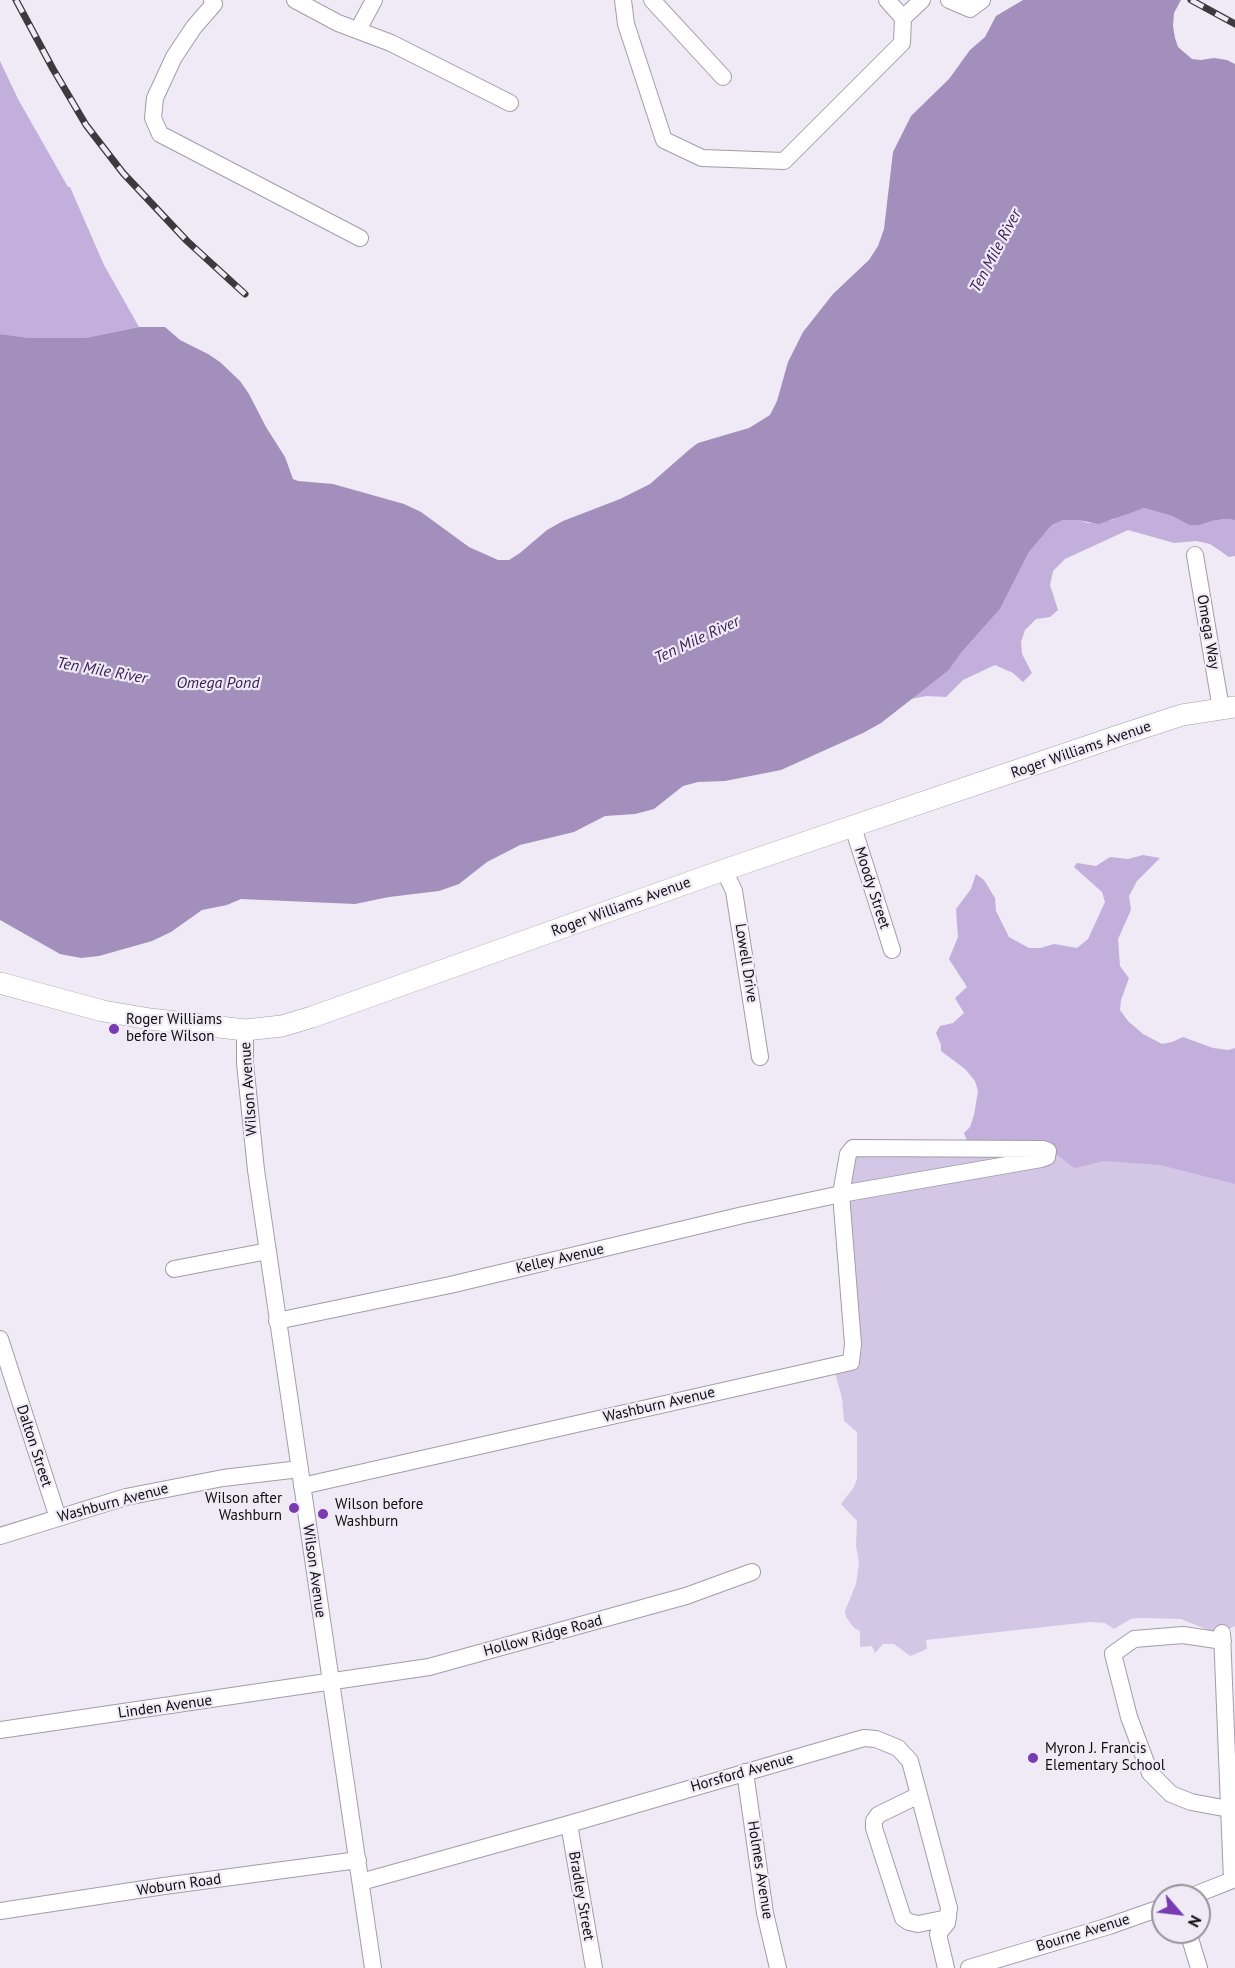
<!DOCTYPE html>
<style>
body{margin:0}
#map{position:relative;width:1235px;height:1968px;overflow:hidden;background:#efeaf6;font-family:"PT Sans",sans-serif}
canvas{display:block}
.north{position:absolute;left:1151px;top:1884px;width:60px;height:60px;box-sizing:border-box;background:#efeaf6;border:2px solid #95929a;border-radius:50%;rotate:118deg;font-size:16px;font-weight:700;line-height:24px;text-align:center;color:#0e0d10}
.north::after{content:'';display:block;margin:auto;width:21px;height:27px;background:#783bb1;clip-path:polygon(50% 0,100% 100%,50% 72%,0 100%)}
</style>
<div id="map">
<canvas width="1235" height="1968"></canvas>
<div class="north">N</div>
</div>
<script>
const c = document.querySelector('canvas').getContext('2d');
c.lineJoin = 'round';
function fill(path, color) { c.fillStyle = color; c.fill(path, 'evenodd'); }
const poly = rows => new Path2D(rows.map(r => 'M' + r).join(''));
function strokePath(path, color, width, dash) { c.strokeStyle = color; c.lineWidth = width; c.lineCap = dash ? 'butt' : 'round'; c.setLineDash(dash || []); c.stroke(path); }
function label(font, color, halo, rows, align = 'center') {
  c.font = font + ' "PT Sans",sans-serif'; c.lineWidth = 4.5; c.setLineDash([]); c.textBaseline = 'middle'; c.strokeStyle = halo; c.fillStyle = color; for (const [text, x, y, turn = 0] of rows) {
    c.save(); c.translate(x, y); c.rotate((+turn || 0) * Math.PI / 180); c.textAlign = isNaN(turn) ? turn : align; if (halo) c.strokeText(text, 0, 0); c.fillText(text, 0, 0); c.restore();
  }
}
const green = poly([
 [854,1150,1126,1154,1235,1175,1235,1626,1218,1634,1181,1619,1140,1618,1131,1619,1114,1629,1105,1623,1090,1622,926,1640,927,1649,910,1656,894,1644,883,1644,875,1653,872,1646,860,1647,860,1631,854,1628,846,1617,845,1611,856,1584,859,1563,856,1546,857,1521,841,1504,854,1487,857,1479,857,1432,844,1421,842,1398,832,1362,843,1359,847,1351,844,1226]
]);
const forest = poly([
 [0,61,18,99,68,187,70,187,104,265,139,327,85,338,30,338,0,334],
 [1144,508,1172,516,1189,525,1200,525,1212,521,1225,519,1235,520,1235,556,1229,557,1210,544,1196,541,1174,543,1128,530,1065,559,1053,571,1050,585,1058,610,1050,617,1036,619,1025,630,1021,642,1022,654,1032,673,1023,682,1013,673,995,665,963,680,946,697,926,696,911,699,949,670,961,653,1000,609,1029,552,1052,525,1063,520,1078,520,1088,523,1112,520,1123,514],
 [1143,855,1160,858,1137,881,1129,896,1131,910,1118,939,1120,966,1129,978,1121,1000,1120,1010,1128,1021,1143,1034,1162,1044,1172,1042,1183,1037,1213,1048,1228,1050,1235,1048,1235,1184,1160,1165,1104,1161,1074,1168,1051,1150,970,1148,964,1133,970,1127,974,1115,978,1091,975,1081,965,1069,941,1051,941,1045,936,1033,940,1026,953,1023,964,1013,955,998,967,987,949,959,958,937,956,909,971,889,976,874,984,880,995,898,996,911,1009,937,1029,948,1040,948,1054,944,1077,948,1088,939,1105,902,1102,892,1074,867,1077,863,1096,866,1110,857,1128,859]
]);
const water = poly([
 [1023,0,1181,0,1174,13,1173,26,1175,38,1178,47,1192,59,1201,60,1214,58,1227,60,1235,64,1235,520,1225,519,1212,521,1200,525,1189,525,1172,516,1144,508,1099,524,1078,520,1063,520,1052,525,1029,552,1000,609,961,653,949,670,881,723,863,733,781,770,725,781,698,782,683,786,654,809,635,814,605,816,574,832,520,845,487,862,459,884,439,891,389,897,355,904,241,899,227,905,202,910,171,932,152,941,99,956,81,958,60,954,0,920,0,334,30,338,85,338,139,327,165,327,180,340,208,354,220,362,240,381,249,394,266,427,285,457,293,479,298,481,333,484,404,504,421,512,469,547,498,560,509,560,520,553,547,530,563,521,620,499,650,484,690,449,698,443,749,428,770,415,777,401,788,362,803,332,833,294,869,260,878,246,884,229,893,152,911,116,949,79,970,50,985,37,996,16]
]);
const minor = poly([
 [212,0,214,4,194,27,174,57,155,98,153,118,160,134,360,238],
 [295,0,338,23,391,43,510,103],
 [623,0,626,24,664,140,702,158,784,161,902,43,903,18,887,0],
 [652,0,723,77],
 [949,0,970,9,982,0],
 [903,18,922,0],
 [358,30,374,0],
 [1195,555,1221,709],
 [853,827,892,950],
 [724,870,734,891,760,1057],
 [245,1030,245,1063,256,1170,373,1968],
 [174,1269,268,1251],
 [277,1321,450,1285,743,1215,841,1194,1041,1159,1047,1157,1048,1151,1043,1149,853,1148,848,1154,841,1194,853,1344,851,1362,302,1486],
 [0,1339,58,1518],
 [0,1536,126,1497,223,1478,300,1469],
 [1222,1633,1232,1880],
 [1223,1641,1183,1635,1134,1639,1113,1654,1129,1717,1150,1773,1171,1794,1191,1802,1229,1809],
 [0,1730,429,1667,686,1596,752,1572],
 [745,1772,765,1913,778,1968],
 [919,1795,878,1815,874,1821,874,1828,903,1918,909,1922,918,1924,948,1918],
 [569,1824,594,1968],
 [361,1882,569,1824,864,1738,876,1739,898,1748,910,1761,949,1908,947,1923,938,1934,946,1968],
 [1192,1896,1235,1879],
 [0,1911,164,1886,358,1860],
 [1188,1932,1199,1968],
 [969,1968,1109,1926,1163,1907]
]);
const major = poly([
 [0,983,103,1011,150,1019,245,1030,282,1026,312,1017,724,870,1118,736,1182,715,1235,707]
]);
const rail = poly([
 [16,0,53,69,86,125,123,173,187,241,245,294],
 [1191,0,1235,24]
]);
const markers = [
 [114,1029,6,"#783bb1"],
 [294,1508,6,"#783bb1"],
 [323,1514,6,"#783bb1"],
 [1033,1758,6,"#783bb1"]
];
const streetNames = [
 ["Omega Way",1208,632,80],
 ["Roger Williams Avenue",1081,750,-19],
 ["Moody Street",872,888,72],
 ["Roger Williams Avenue",621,907,-20],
 ["Lowell Drive",746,963,81],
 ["Wilson Avenue",249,1089,-94],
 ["Kelley Avenue",560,1259,-13],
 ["Washburn Avenue",659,1405,-13],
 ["Dalton Street",34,1446,72],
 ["Washburn Avenue",113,1503,-15],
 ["Wilson Avenue",314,1571,82],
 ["Hollow Ridge Road",543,1636,-15],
 ["Linden Avenue",165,1707,-8],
 ["Horsford Avenue",742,1773,-16],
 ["Holmes Avenue",760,1870,81],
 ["Woburn Road",179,1885,-8],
 ["Bradley Street",581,1896,80],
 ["Bourne Avenue",1083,1933,-17]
];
const poiNames = [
 ["Roger Williams",126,1020],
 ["before Wilson",126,1037],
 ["Wilson after",282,1499,"right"],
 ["Washburn",282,1516,"right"],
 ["Wilson before",335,1505],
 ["Washburn",335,1522],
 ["Myron J. Francis",1045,1749],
 ["Elementary School",1045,1766]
];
const waterNames = [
 ["Ten Mile River",996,251,-62],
 ["Ten Mile River",697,640,-25],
 ["Ten Mile River",102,671,10],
 ["Omega Pond",218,683]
];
fill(green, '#d4c7e6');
fill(forest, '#c2afdc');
fill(water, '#a28fbb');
strokePath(minor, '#a19da8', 18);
strokePath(major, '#a19da8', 22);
strokePath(minor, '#fff', 16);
strokePath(major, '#fff', 21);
strokePath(rail, '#3c3a3f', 7);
strokePath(rail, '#efeaf6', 4.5, [14]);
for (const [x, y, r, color] of markers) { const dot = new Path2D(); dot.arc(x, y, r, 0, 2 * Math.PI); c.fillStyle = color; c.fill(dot); strokePath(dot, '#efeaf6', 2); }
label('15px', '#0e0d10', '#efeaf6', streetNames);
label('15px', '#0e0d10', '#efeaf6', poiNames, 'left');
label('italic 16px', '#371c52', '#efeaf6', waterNames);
</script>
